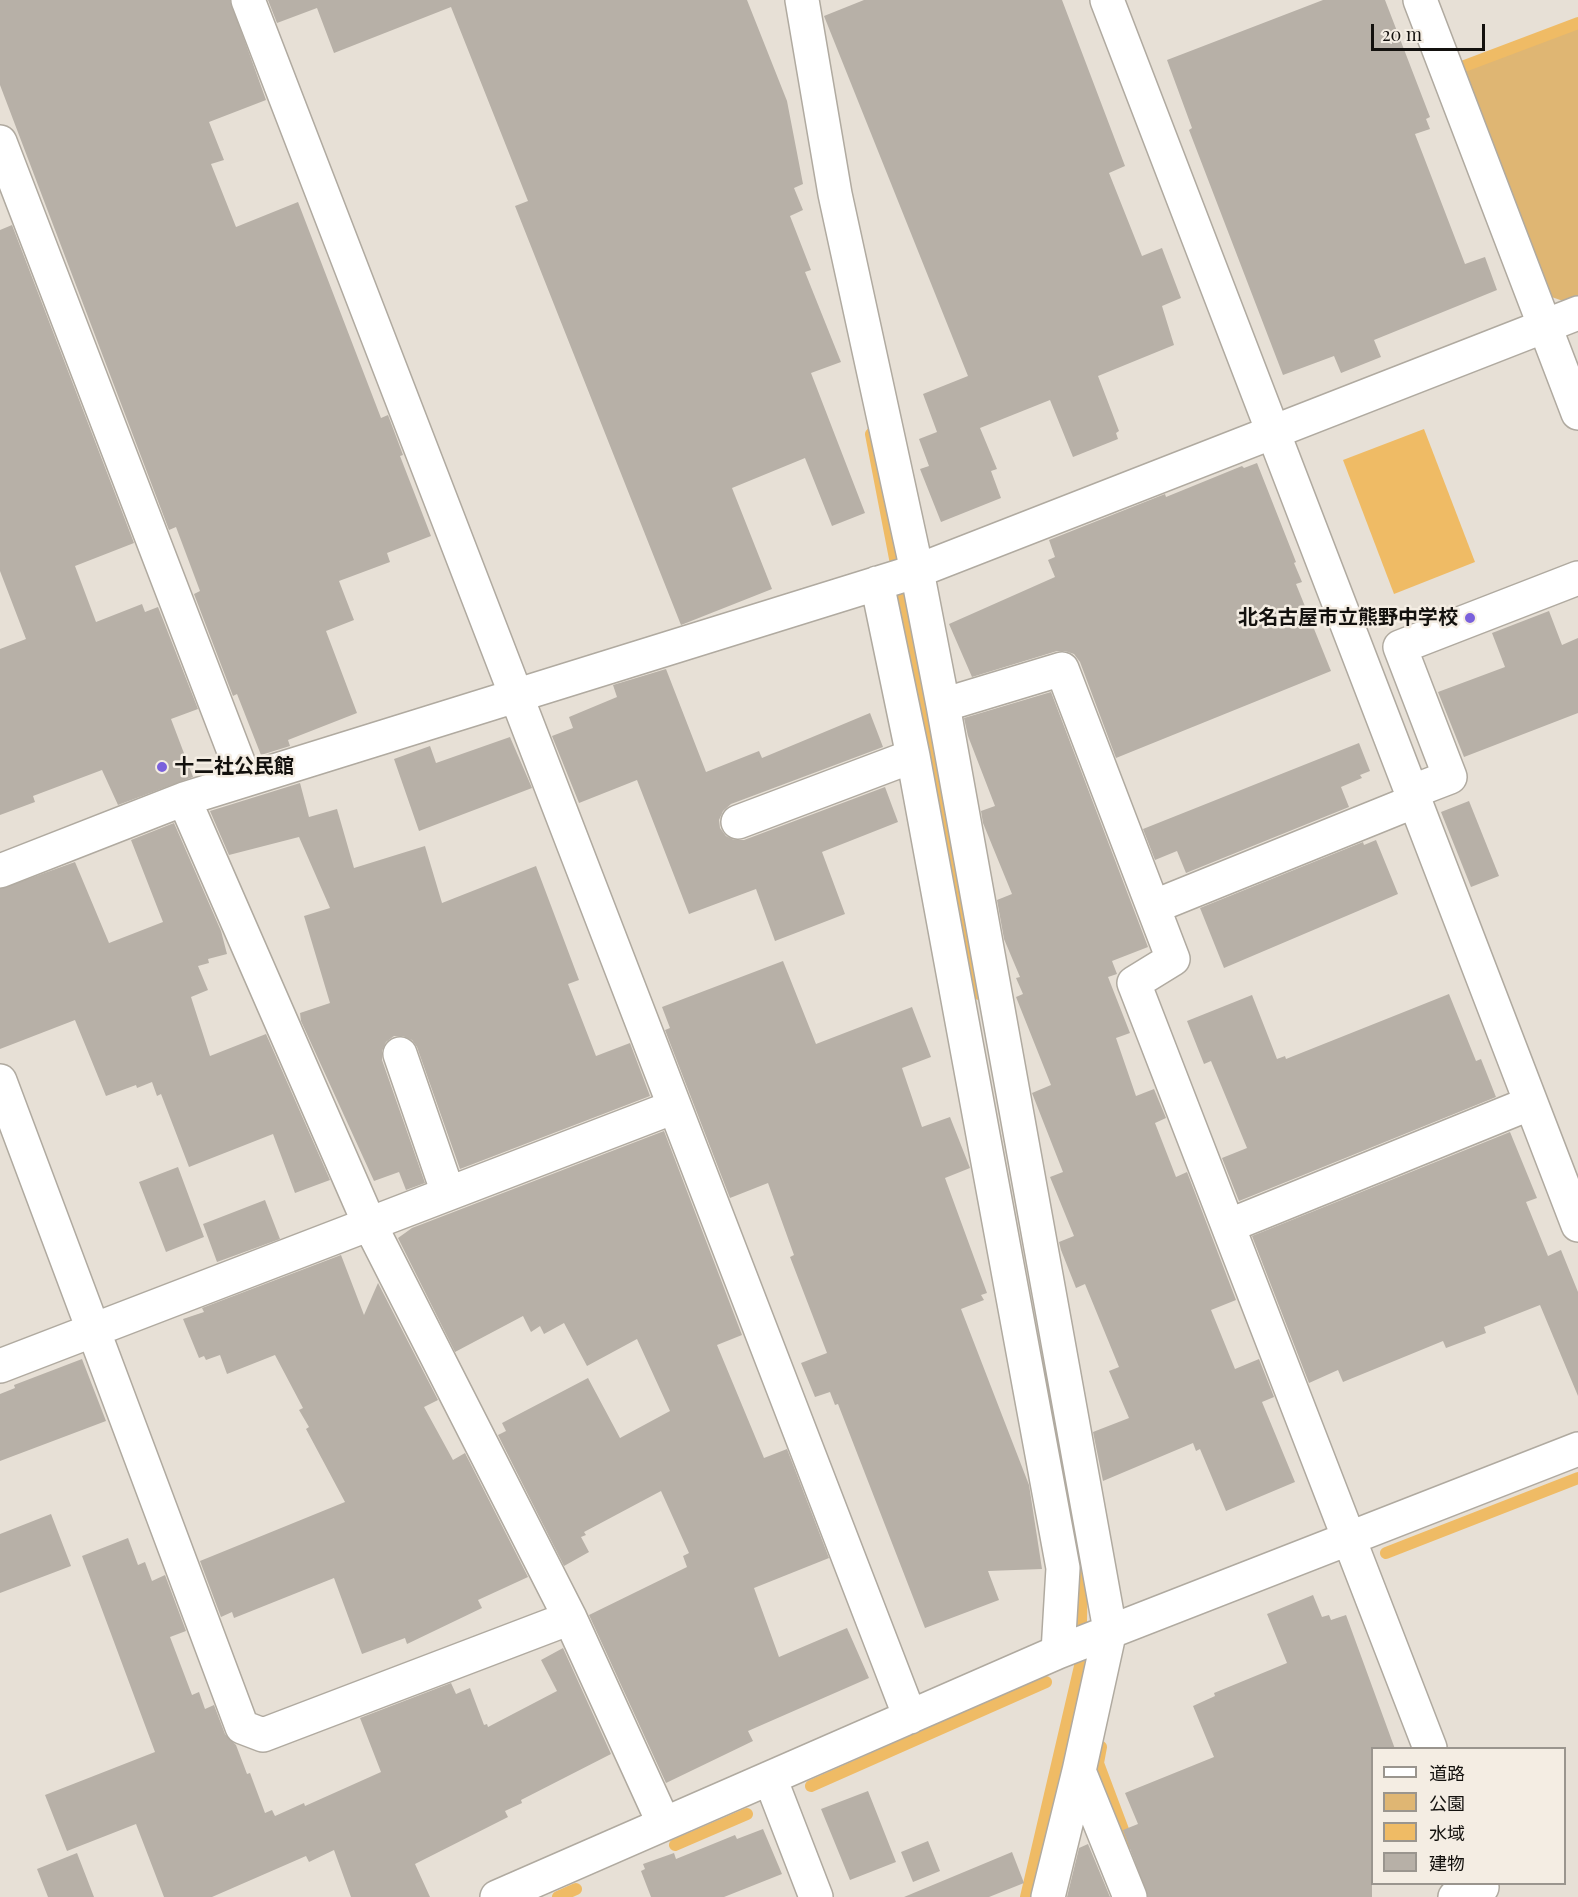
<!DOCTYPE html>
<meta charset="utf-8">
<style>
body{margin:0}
#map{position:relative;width:1578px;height:1897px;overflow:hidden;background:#e7e0d6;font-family:"Playfair Display","Noto Sans JP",serif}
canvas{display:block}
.legend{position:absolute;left:1371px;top:1747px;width:195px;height:138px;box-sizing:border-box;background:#f4ede3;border:2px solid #9a958e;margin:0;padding:8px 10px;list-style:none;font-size:18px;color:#13110e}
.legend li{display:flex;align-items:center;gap:12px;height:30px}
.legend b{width:30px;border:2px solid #9a958e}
.scale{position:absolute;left:1371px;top:24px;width:114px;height:27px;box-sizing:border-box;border:3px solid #13110e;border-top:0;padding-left:8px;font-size:18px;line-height:21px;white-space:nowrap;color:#13110e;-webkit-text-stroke:4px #f4ede3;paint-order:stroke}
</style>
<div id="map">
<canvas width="1578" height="1897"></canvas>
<ul class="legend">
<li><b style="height:8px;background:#fff"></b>道路</li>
<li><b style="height:16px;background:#dfb673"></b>公園</li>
<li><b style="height:16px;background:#efbb65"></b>水域</li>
<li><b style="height:16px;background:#b7b0a7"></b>建物</li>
</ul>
<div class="scale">20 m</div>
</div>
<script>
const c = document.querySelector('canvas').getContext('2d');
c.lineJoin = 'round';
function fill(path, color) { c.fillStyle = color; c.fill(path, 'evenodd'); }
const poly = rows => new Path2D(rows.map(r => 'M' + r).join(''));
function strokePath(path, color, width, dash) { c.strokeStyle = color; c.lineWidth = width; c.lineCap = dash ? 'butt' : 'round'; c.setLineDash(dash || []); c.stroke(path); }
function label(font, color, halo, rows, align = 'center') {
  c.font = font + ' "Playfair Display","Noto Sans JP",serif'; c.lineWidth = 5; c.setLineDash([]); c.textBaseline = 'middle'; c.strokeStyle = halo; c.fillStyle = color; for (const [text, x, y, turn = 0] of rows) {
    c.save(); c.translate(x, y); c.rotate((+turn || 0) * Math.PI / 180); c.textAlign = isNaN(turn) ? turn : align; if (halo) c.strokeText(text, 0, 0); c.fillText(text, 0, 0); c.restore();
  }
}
const green = poly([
 [1578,28,1578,297,1566,302,1543,294,1459,72]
]);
const water = poly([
 [1424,429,1475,562,1394,594,1343,460]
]);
const stream = poly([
 [1459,68,1578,23],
 [871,434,979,994],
 [1386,1553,1578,1478],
 [1101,1747,1098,1763,1128,1843],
 [811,1786,1046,1682],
 [675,1845,747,1814],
 [558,1897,576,1889],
 [1026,1897,1080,1666,1082,1575,1076,1531]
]);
const building = poly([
 [0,0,230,0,266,100,209,122,224,160,211,164,236,227,298,202,381,418,388,415,403,455,400,456,431,536,387,553,390,562,339,581,354,620,326,631,357,713,288,740,290,746,261,755,237,694,233,696,194,594,200,591,176,527,169,530,0,85],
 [268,0,747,0,787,101,803,184,794,188,803,210,790,216,811,270,805,272,841,362,811,373,865,513,832,526,805,458,732,488,772,589,681,625,515,206,528,201,451,7,334,53,317,8,277,23],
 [864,0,1062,0,1125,166,1109,173,1142,256,1162,248,1181,298,1162,306,1174,345,1098,376,1119,431,1116,433,1118,439,1073,457,1050,400,980,428,997,469,991,471,1001,498,941,522,920,469,929,466,919,439,937,432,923,394,968,376,824,16],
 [1323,0,1385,0,1430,117,1426,119,1430,129,1415,134,1465,264,1485,257,1497,290,1374,340,1381,357,1341,373,1334,356,1283,375,1189,130,1192,128,1167,60],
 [12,225,134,543,75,566,96,622,142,604,145,612,158,607,198,709,171,719,193,777,118,805,102,770,33,796,35,802,0,815,0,649,26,639,0,571,0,230],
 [1257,463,1296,562,1294,563,1302,582,1296,584,1331,671,1116,758,1080,662,1074,654,1065,651,1057,651,972,677,949,624,1055,577,1048,560,1055,557,1049,540,1165,494,1166,497,1242,466,1244,468],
 [1549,611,1562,645,1578,638,1578,713,1464,757,1438,692,1505,667,1492,633],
 [666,669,706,772,759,751,762,758,870,713,883,747,731,804,723,811,719,820,720,828,726,836,734,840,744,840,885,787,898,822,822,852,845,914,775,941,756,889,689,914,637,780,579,803,552,736,573,728,569,717,617,697,613,685],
 [1051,692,1148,947,1112,961,1117,974,1108,977,1130,1033,1116,1038,1136,1096,1154,1089,1166,1118,1155,1123,1176,1177,1187,1172,1236,1300,1211,1310,1235,1369,1259,1359,1274,1397,1262,1402,1295,1482,1226,1511,1200,1449,1196,1451,1193,1443,1103,1481,1093,1432,1129,1418,1109,1371,1119,1367,1085,1284,1076,1288,1061,1250,1059,1242,1074,1236,1050,1177,1063,1172,1032,1093,1051,1085,1016,997,1023,994,1016,978,1020,977,1004,939,997,900,1012,894,983,823,981,811,995,806,968,736,964,718],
 [510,737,532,788,419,831,394,759,430,746,436,763],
 [1359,743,1370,771,1360,775,1362,778,1341,787,1349,807,1186,873,1177,851,1155,860,1143,829],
 [300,783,309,817,337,809,354,868,425,846,442,903,536,866,579,980,568,984,596,1056,630,1043,650,1096,460,1169,417,1047,412,1040,403,1036,394,1036,386,1042,382,1051,382,1060,425,1183,406,1190,399,1172,374,1181,301,1021,300,1013,330,1003,304,916,330,908,299,837,229,855,210,811],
 [1469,801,1499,876,1471,887,1441,812],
 [174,823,221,931,227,954,208,959,209,963,198,966,208,990,191,997,210,1056,266,1034,330,1180,295,1193,273,1134,189,1167,161,1094,157,1096,152,1082,137,1088,136,1085,106,1096,75,1020,0,1049,0,889,75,862,109,943,163,922,131,840],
 [1376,840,1398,894,1224,968,1200,908,1363,842,1364,845],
 [783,961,816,1044,912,1007,931,1057,902,1068,922,1127,950,1117,970,1168,945,1178,987,1293,981,1295,984,1300,961,1309,1029,1485,1042,1569,988,1571,999,1600,925,1628,838,1404,835,1405,830,1392,815,1397,801,1363,827,1353,790,1257,794,1255,768,1183,730,1198,665,1030,670,1028,662,1007],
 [1449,994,1476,1061,1481,1059,1496,1097,1239,1201,1222,1158,1247,1148,1211,1061,1204,1064,1187,1021,1252,995,1277,1059,1285,1056,1286,1059],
 [664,1131,742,1335,717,1345,764,1458,787,1449,829,1558,754,1588,779,1657,847,1628,869,1678,748,1731,753,1741,666,1783,589,1615,687,1567,683,1556,689,1553,661,1491,584,1532,586,1535,581,1537,589,1552,564,1566,498,1435,506,1431,502,1423,588,1378,620,1438,670,1411,637,1339,587,1366,564,1323,544,1334,540,1326,531,1332,523,1316,455,1352,398,1238,412,1228],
 [1510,1132,1537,1198,1526,1202,1548,1256,1561,1250,1578,1292,1578,1396,1540,1305,1484,1327,1486,1333,1446,1348,1443,1341,1343,1382,1338,1370,1309,1383,1252,1236],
 [178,1167,204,1237,166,1252,139,1182],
 [265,1200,280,1239,217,1262,203,1224],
 [341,1255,364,1315,378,1283,438,1400,424,1407,453,1460,465,1453,528,1577,478,1600,482,1608,407,1644,405,1638,362,1654,334,1578,234,1618,232,1612,221,1617,200,1561,345,1502,306,1429,309,1427,299,1410,303,1408,275,1355,227,1374,220,1355,206,1360,204,1356,199,1358,183,1319,204,1312,202,1308],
 [82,1359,106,1421,0,1461,0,1394,15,1388,14,1385],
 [51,1514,71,1566,0,1593,0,1534],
 [128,1538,138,1565,145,1562,152,1581,165,1575,186,1631,170,1637,192,1695,199,1692,205,1709,214,1705,225,1734,236,1745,247,1774,250,1773,265,1813,272,1810,275,1816,304,1803,305,1806,381,1772,360,1718,451,1683,456,1694,470,1688,484,1725,487,1724,488,1727,557,1691,541,1660,563,1648,611,1754,521,1800,522,1803,505,1811,508,1817,415,1864,430,1897,351,1897,334,1850,309,1862,306,1856,212,1897,164,1897,136,1824,67,1851,45,1795,155,1752,82,1556],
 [1313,1595,1322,1617,1329,1615,1331,1620,1346,1615,1395,1749,1372,1749,1372,1897,1148,1897,1123,1830,1138,1824,1125,1793,1214,1757,1193,1706,1215,1696,1214,1693,1287,1663,1267,1614],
 [868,1791,896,1862,850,1880,821,1809],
 [763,1829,782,1874,724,1897,651,1897,641,1871,645,1869,643,1864,674,1853,676,1859,735,1835,737,1839],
 [928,1841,940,1871,913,1882,901,1852],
 [1088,1844,1110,1897,1067,1897,1079,1848],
 [1012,1852,1024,1883,989,1897,904,1897],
 [77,1853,94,1897,48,1897,37,1869]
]);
const minor = poly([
 [248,0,910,1717],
 [802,0,835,194,917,571,943,705,1110,1630,1079,1771,1130,1897],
 [1107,0,1578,1225],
 [1420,0,1578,413],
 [0,142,245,780],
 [877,583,913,756,1063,1568,1058,1652],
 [943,705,1062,669,1173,959,1134,983,1430,1748],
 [1411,792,1450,777,1400,647,1578,578],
 [184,799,369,1223,570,1618,664,1824],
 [738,822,913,756],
 [0,871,184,799,917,571,1578,313],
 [1153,907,1415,801],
 [400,1054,448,1193],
 [0,1081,242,1727,263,1735,570,1618],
 [1228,1226,1531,1103],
 [0,1366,674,1107],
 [770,1778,816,1897],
 [497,1897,1058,1652,1578,1449],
 [1048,1897,1079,1771],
 [1455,1897,1482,1887]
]);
const markers = [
 [1470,618,6,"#7a61dc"],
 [162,767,6,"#7a61dc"]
];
const poiNames = [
 ["北名古屋市立熊野中学校",1458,618],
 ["十二社公民館",174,767,"left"]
];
fill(green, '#dfb673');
fill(water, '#efbb65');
strokePath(stream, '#efbb65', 12);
fill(building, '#b7b0a7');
strokePath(minor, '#b0aaa0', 36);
strokePath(minor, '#fff', 33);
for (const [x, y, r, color] of markers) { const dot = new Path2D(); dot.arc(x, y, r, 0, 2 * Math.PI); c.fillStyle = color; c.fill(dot); strokePath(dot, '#f4ede3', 2); }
label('bold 20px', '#13110e', '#f4ede3', poiNames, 'right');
</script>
